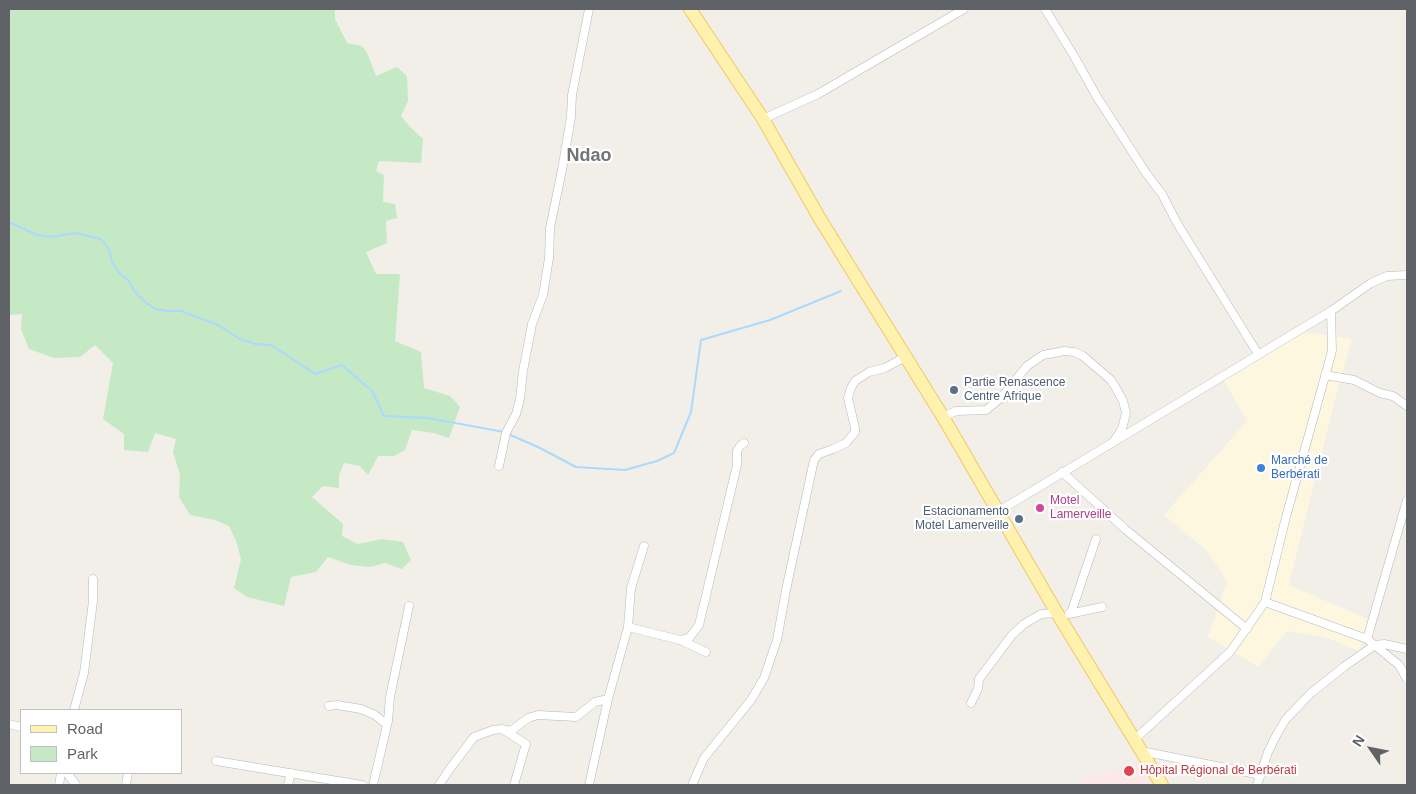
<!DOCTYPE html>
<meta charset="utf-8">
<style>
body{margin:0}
#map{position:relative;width:1416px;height:794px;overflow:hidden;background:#f1efe8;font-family:Helvetica,sans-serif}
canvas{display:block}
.frame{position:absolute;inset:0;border:10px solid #5f6368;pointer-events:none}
.legend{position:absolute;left:20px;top:709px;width:162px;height:65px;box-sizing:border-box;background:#fff;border:1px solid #bfc1c3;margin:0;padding:6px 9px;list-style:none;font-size:15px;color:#5f6368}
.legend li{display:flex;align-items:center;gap:10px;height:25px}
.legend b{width:25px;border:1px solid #bfc1c3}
.north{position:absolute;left:1346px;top:724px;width:50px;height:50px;-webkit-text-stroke:4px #fff;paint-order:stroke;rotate:303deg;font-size:14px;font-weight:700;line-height:20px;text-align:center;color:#5f6368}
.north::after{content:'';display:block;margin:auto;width:18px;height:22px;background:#5f6368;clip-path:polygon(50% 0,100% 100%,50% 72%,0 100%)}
</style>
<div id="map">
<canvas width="1416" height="794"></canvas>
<div class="frame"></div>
<ul class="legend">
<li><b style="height:6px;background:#fff2af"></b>Road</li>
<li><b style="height:14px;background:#c5e8c5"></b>Park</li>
</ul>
<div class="north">N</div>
</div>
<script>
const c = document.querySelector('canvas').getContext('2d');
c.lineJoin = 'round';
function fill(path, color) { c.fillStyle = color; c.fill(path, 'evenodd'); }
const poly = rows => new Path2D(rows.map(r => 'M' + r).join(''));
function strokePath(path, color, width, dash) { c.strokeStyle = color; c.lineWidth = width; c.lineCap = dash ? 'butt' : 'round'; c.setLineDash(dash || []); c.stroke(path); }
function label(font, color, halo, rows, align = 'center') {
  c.font = font + ' Helvetica,sans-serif'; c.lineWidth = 4.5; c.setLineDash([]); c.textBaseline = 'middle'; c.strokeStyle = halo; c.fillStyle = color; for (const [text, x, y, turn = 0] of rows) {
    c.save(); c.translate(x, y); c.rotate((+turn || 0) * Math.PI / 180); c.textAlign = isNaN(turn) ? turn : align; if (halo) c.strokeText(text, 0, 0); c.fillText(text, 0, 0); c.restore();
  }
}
const commercial = poly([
 [1297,331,1352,339,1339,383,1289,585,1370,620,1359,651,1325,637,1287,631,1258,667,1208,637,1227,581,1208,552,1164,515,1247,421,1224,381]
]);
const medical = poly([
 [1141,760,1155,785,1077,785,1080,782]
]);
const green = poly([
 [9,9,335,9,335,19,347,43,362,46,367,53,376,76,397,67,407,76,408,101,401,116,410,127,423,139,421,163,379,161,376,171,384,175,383,202,395,204,397,218,386,221,387,243,366,252,376,274,400,274,395,341,421,352,424,388,450,396,460,407,449,438,434,433,412,430,405,450,394,456,378,456,368,475,360,466,344,463,339,475,339,488,323,486,312,497,343,524,342,536,358,544,382,539,403,542,411,560,402,569,385,563,370,567,351,565,328,557,316,572,291,577,284,606,247,597,234,588,241,560,237,543,229,526,215,520,190,515,179,497,180,475,173,452,176,439,155,433,148,452,124,450,124,434,103,419,113,363,95,345,80,357,54,358,29,349,21,329,22,314,10,315,9,320]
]);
const stream = poly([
 [9,222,37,235,50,237,75,233,101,239,109,249,112,262,119,273,129,281,135,292,144,301,155,309,168,311,181,311,218,325,240,339,255,344,271,345,315,374,342,365,372,391,384,416,428,418,504,432],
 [508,434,538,447,576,467,625,470,657,461,674,453,691,412,701,340,770,320,841,291]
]);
const minor = poly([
 [1045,9,1074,56,1097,97,1146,173,1162,194,1177,223,1258,354],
 [763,119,818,94,964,9],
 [1325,375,1354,380,1380,393,1393,396,1407,406],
 [943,417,956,411,986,410,1001,398,1027,366,1043,355,1064,351,1074,352,1083,356,1111,380,1117,390,1123,401,1126,413,1122,429,1114,441],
 [499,466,506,433,516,414,520,399,523,371,532,324,543,295,549,258,550,228,562,170,571,117,572,95,589,9],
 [1062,472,1125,529,1247,629],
 [999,511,1331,311,1371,283,1387,276,1407,275],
 [1265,602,1367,639,1399,665,1407,679],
 [1071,613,1096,539],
 [1069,614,1102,607],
 [628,627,680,640,706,652],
 [1367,639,1407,500],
 [680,640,689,638,699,625,737,465,737,451,740,446,744,443],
 [971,703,978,689,979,679,1012,635,1024,624,1041,614,1057,613],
 [329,706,337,705,361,709,375,715,387,725],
 [74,710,84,673,93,601,93,579],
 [9,724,21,727],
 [506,730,511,731,528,718,538,715,576,717,595,702,608,699],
 [1135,739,1230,652,1265,602,1286,517,1332,351,1331,311],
 [1141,751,1261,775],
 [216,761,362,785],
 [67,773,76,785],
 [59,785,61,773],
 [126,785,128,773],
 [288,785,291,773],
 [373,785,388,721,390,697,409,606],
 [439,785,449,770,474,737,493,730,502,729,526,744,514,785],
 [589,785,608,699,628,627,631,588,644,546],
 [692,785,704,758,751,700,764,678,777,640,786,590,814,460,819,454,833,449,846,443,855,432,855,428,848,398,851,388,855,381,869,372,885,368,905,357],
 [1257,785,1268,752,1277,734,1286,719,1311,693,1345,666,1375,645,1384,644,1407,649]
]);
const primary = poly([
 [690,9,763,119,820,219,943,417,1057,613,1162,785]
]);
const markers = [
 [954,390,5,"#5c6f8a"],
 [1261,468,5,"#3f7fe0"],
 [1040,508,5,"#d1479c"],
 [1019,519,5,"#5c6f8a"],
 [1129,771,6,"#e0444e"]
];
const serviceNames = [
 ["Partie Renascence",964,383],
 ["Centre Afrique",964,397],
 ["Estacionamento",1009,512,"right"],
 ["Motel Lamerveille",1009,526,"right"]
];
const shopNames = [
 ["Marché de",1271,461],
 ["Berbérati",1271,475]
];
const hotelNames = [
 ["Motel",1050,501],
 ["Lamerveille",1050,515]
];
const healthNames = [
 ["Hôpital Régional de Berbérati",1140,771]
];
const districtNames = [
 ["Ndao",589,156]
];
fill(commercial, '#fef7e0');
fill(medical, '#fce8e6');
fill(green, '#c5e8c5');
strokePath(stream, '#aadaff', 2);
strokePath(minor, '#b5b8bc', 9);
strokePath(primary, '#f2c960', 14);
strokePath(minor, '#fff', 8);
strokePath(primary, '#fff2af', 12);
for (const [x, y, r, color] of markers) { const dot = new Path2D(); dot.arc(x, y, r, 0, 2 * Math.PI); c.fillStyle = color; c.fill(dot); strokePath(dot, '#fff', 2); }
label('12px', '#4e5e75', '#fff', serviceNames, 'left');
label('12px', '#366cbe', '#fff', shopNames, 'left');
label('12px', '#b23c85', '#fff', hotelNames, 'left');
label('12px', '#be3a42', '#fff', healthNames, 'left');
label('bold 18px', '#70757a', '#fff', districtNames);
</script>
